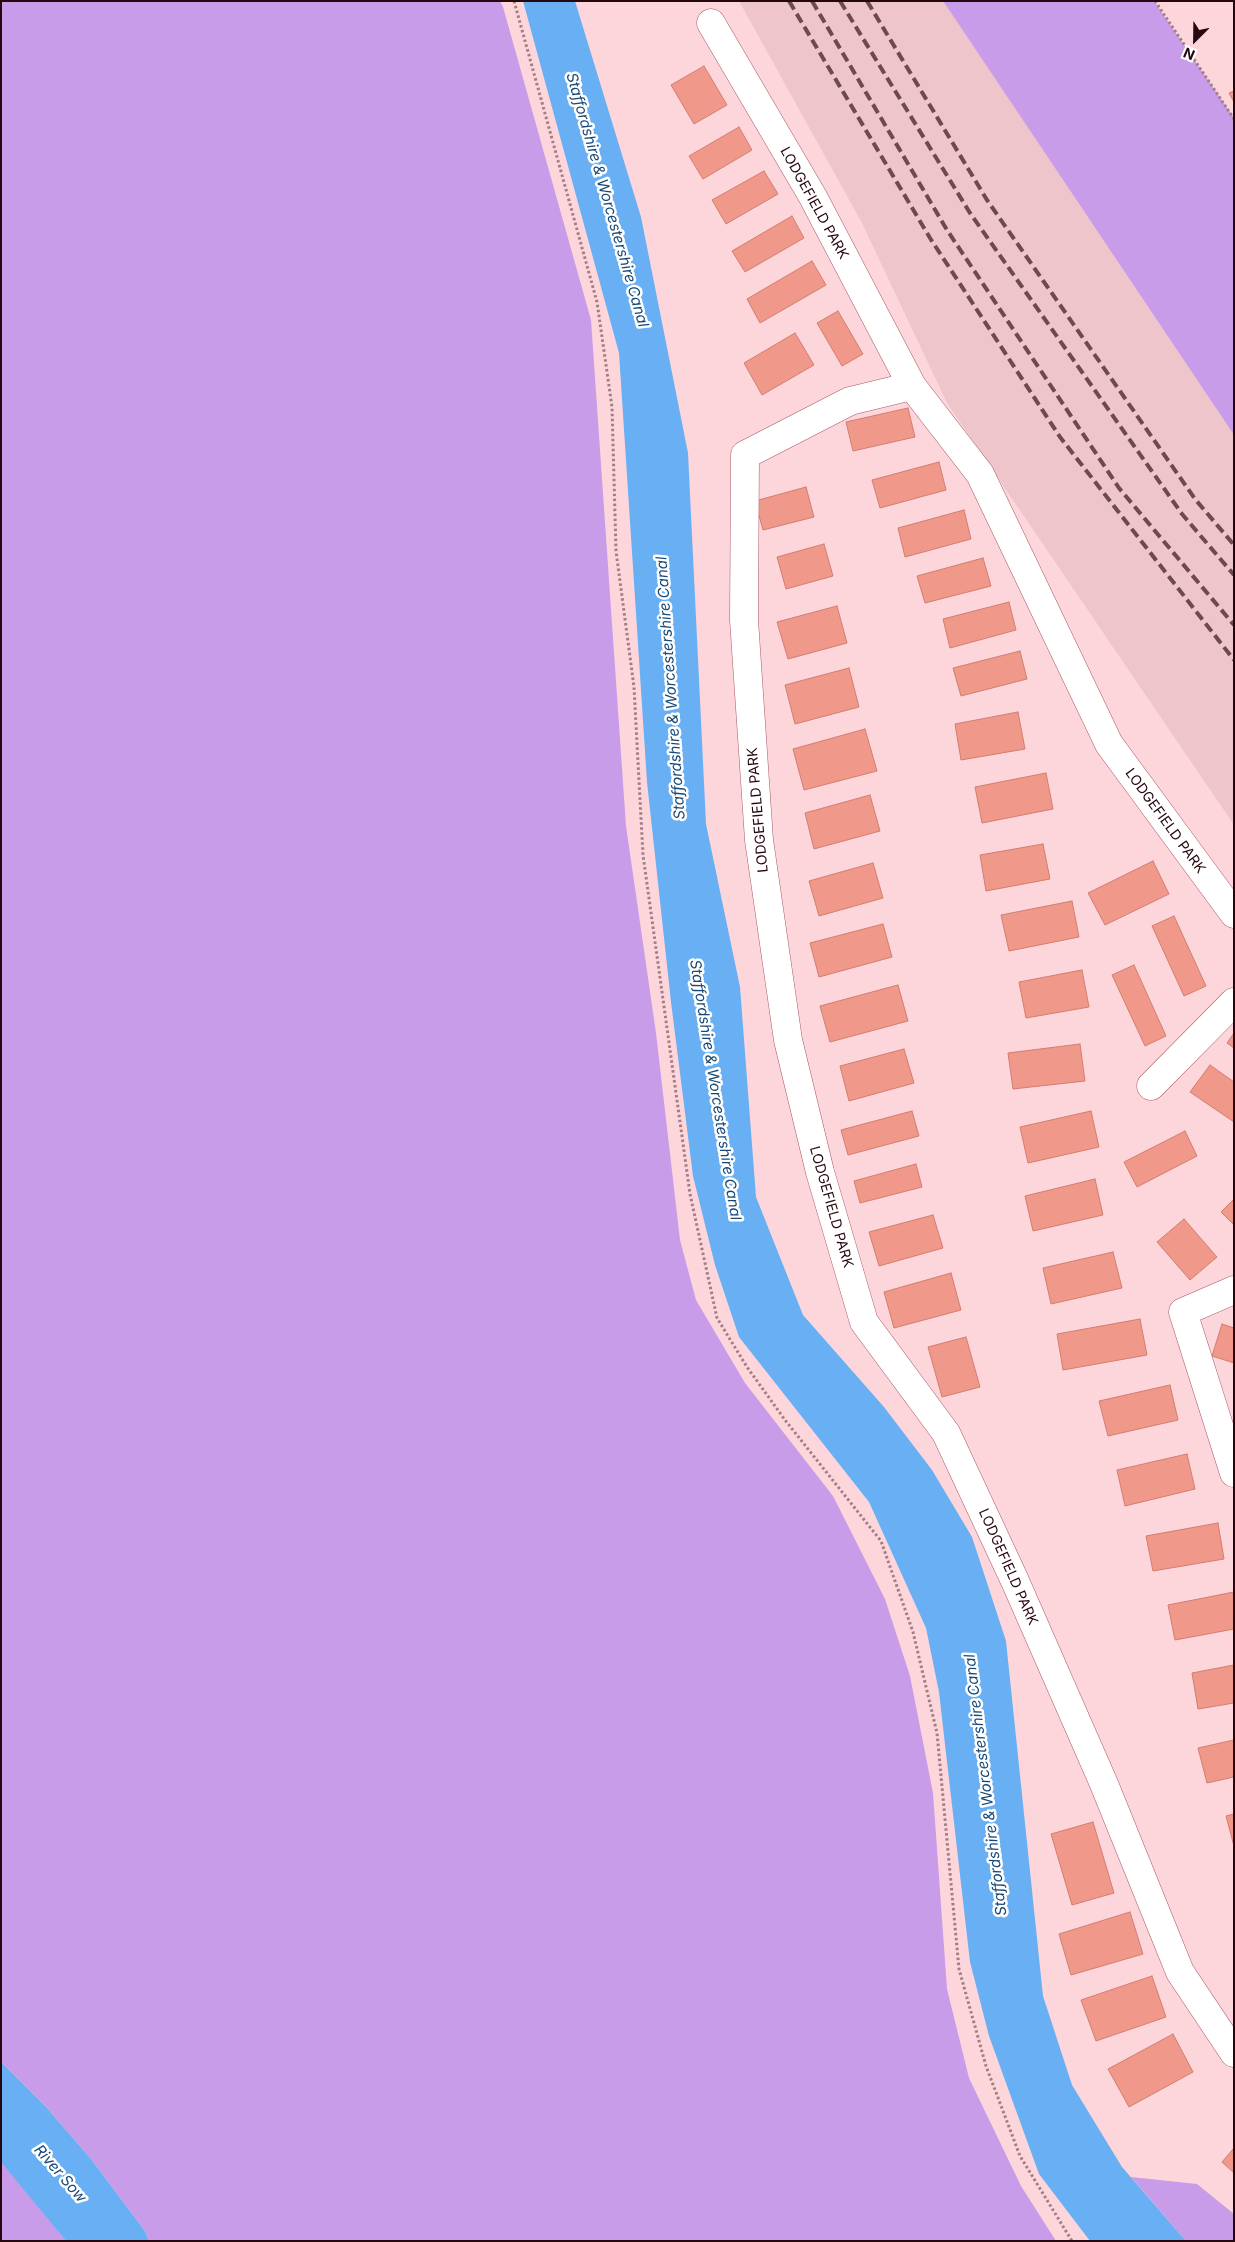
<!DOCTYPE html>
<style>
body{margin:0}
#map{position:relative;width:1235px;height:2242px;overflow:hidden;background:#fcd6da;font-family:Inter,sans-serif}
canvas{display:block}
.frame{position:absolute;inset:0;border:2px solid #26070e;pointer-events:none}
.north{position:absolute;left:1170px;top:15px;width:50px;height:50px;-webkit-text-stroke:4px #fff;paint-order:stroke;rotate:203deg;font-size:14px;font-weight:700;line-height:20px;text-align:center;color:#26070e}
.north::after{content:'';display:block;margin:auto;width:18px;height:22px;background:#26070e;clip-path:polygon(50% 0,100% 100%,50% 72%,0 100%)}
</style>
<div id="map">
<canvas width="1235" height="2242"></canvas>
<div class="frame"></div>
<div class="north">N</div>
</div>
<script>
const c = document.querySelector('canvas').getContext('2d');
c.lineJoin = 'round';
function fill(path, color) { c.fillStyle = color; c.fill(path, 'evenodd'); }
const poly = rows => new Path2D(rows.map(r => 'M' + r).join(''));
function strokePath(path, color, width, dash) { c.strokeStyle = color; c.lineWidth = width; c.lineCap = dash ? 'butt' : 'round'; c.setLineDash(dash || []); c.stroke(path); }
function label(font, color, halo, rows, align = 'center') {
  c.font = font + ' Inter,sans-serif'; c.lineWidth = 5; c.setLineDash([]); c.textBaseline = 'middle'; c.strokeStyle = halo; c.fillStyle = color; for (const [text, x, y, turn = 0] of rows) {
    c.save(); c.translate(x, y); c.rotate((+turn || 0) * Math.PI / 180); c.textAlign = isNaN(turn) ? turn : align; if (halo) c.strokeText(text, 0, 0); c.fillText(text, 0, 0); c.restore();
  }
}
const built = poly([
 [739,1,943,1,1234,435,1234,825,947,403,862,223]
]);
const green = poly([
 [1,1,500,1,503,7,591,320,626,826,656,1033,680,1240,696,1300,745,1383,833,1496,885,1599,910,1676,933,1793,947,1989,969,2078,1021,2186,1056,2241,149,2241,145,2231,91,2159,46,2107,1,2062],
 [943,1,1154,1,1234,118,1234,435],
 [1,2162,21,2185,66,2241,1,2241],
 [1131,2177,1197,2184,1234,2214,1234,2241,1186,2241]
]);
const water = poly([
 [523,1,575,1,641,217,688,453,706,824,740,987,756,1197,803,1315,884,1407,932,1470,972,1537,1006,1641,1043,1996,1072,2085,1122,2167,1186,2241,1090,2241,1039,2174,989,2036,970,1962,939,1692,926,1628,869,1502,739,1337,715,1265,693,1176,671,1002,647,782,619,353],
 [1,2062,46,2107,91,2159,145,2231,149,2241,66,2241,1,2162]
]);
const building = poly([
 [704,66,727,105,694,124,671,85,704,66],
 [1234,91,1234,102,1229,93,1234,91],
 [739,127,752,150,703,179,689,156,739,127],
 [764,171,778,194,726,224,712,200,764,171],
 [792,216,804,238,745,272,732,251,792,216],
 [812,261,826,285,760,323,747,299,812,261],
 [838,311,863,354,842,366,817,323,838,311],
 [795,333,814,365,762,395,744,363,795,333],
 [908,408,915,437,853,451,846,422,908,408],
 [939,462,946,490,880,508,872,480,939,462],
 [806,487,814,517,763,530,755,501,806,487],
 [964,510,971,539,905,557,898,528,964,510],
 [824,544,833,576,786,589,777,557,824,544],
 [983,558,991,586,925,603,917,576,983,558],
 [1009,602,1016,630,950,648,943,619,1009,602],
 [837,606,847,643,788,659,777,622,837,606],
 [1020,651,1027,679,961,696,953,668,1020,651],
 [849,668,859,707,795,724,785,685,849,668],
 [1018,712,1025,749,961,760,955,724,1018,712],
 [865,729,877,771,804,790,793,749,865,729],
 [1046,773,1053,809,982,823,975,787,1046,773],
 [870,795,880,831,814,849,805,813,870,795],
 [1043,844,1050,879,986,891,980,855,1043,844],
 [1153,861,1169,894,1105,925,1088,893,1153,861],
 [873,863,883,898,819,916,809,881,873,863],
 [1072,901,1079,937,1009,951,1001,915,1072,901],
 [1174,916,1206,986,1184,996,1152,926,1174,916],
 [883,924,892,957,819,977,810,943,883,924],
 [1134,965,1166,1036,1145,1046,1112,975,1134,965],
 [1082,970,1089,1007,1026,1018,1019,982,1082,970],
 [898,985,908,1021,830,1042,820,1006,898,985],
 [1234,1033,1234,1048,1227,1043,1234,1033],
 [1080,1044,1085,1081,1013,1089,1008,1053,1080,1044],
 [904,1049,914,1083,849,1101,840,1066,904,1049],
 [1210,1065,1234,1082,1234,1122,1190,1092,1210,1065],
 [912,1111,919,1136,848,1155,841,1130,912,1111],
 [1091,1111,1099,1147,1028,1163,1020,1127,1091,1111],
 [1185,1131,1197,1156,1137,1187,1124,1162,1185,1131],
 [916,1164,922,1187,860,1203,854,1181,916,1164],
 [1095,1179,1103,1215,1033,1231,1025,1196,1095,1179],
 [1234,1199,1234,1225,1221,1212,1234,1199],
 [933,1215,943,1248,879,1266,869,1232,933,1215],
 [1184,1219,1217,1257,1190,1280,1157,1242,1184,1219],
 [1113,1252,1122,1288,1051,1304,1043,1268,1113,1252],
 [951,1273,961,1310,894,1328,884,1292,951,1273],
 [1140,1319,1147,1355,1063,1370,1057,1334,1140,1319],
 [1222,1324,1234,1328,1234,1363,1212,1356,1222,1324],
 [966,1337,980,1387,942,1397,928,1347,966,1337],
 [1170,1385,1178,1420,1108,1436,1099,1401,1170,1385],
 [1187,1454,1195,1489,1125,1506,1117,1470,1187,1454],
 [1218,1523,1224,1559,1153,1571,1146,1536,1218,1523],
 [1234,1592,1234,1629,1175,1640,1168,1605,1234,1592],
 [1234,1665,1234,1703,1198,1709,1192,1673,1234,1665],
 [1234,1740,1234,1777,1207,1783,1198,1748,1234,1740],
 [1234,1814,1234,1846,1226,1816,1234,1814],
 [1093,1822,1114,1893,1072,1905,1051,1834,1093,1822],
 [1130,1912,1143,1954,1071,1975,1059,1934,1130,1912],
 [1152,1976,1166,2017,1096,2041,1081,2000,1152,1976],
 [1173,2034,1193,2072,1129,2107,1108,2069,1173,2034],
 [1234,2148,1234,2173,1222,2162,1234,2148]
]);
const path = poly([
 [514,1,597,302,612,407,616,551,634,687,643,855,690,1194,717,1318,747,1367,785,1420,881,1541,913,1632,937,1733,959,1969,986,2066,1020,2156,1072,2241],
 [1155,1,1234,119]
]);
const minor = poly([
 [711,23,813,197,912,386],
 [1234,914,1109,744,980,474,912,386,850,401,745,455,744,620,759,840,788,1040,820,1172,864,1322,946,1433,1015,1581,1104,1784,1180,1972,1234,2053],
 [1151,1086,1234,1002],
 [1234,1290,1183,1312,1234,1473]
]);
const rail = poly([
 [789,1,930,238,1060,437,1234,660],
 [812,1,947,230,1119,488,1234,625],
 [840,1,970,213,1182,514,1234,575],
 [867,1,987,200,1195,499,1234,545]
]);
const streetNames = [
 ["LODGEFIELD PARK",814,203,61],
 ["LODGEFIELD PARK",758,810,-95],
 ["LODGEFIELD PARK",1165,821,54],
 ["LODGEFIELD PARK",831,1207,74],
 ["LODGEFIELD PARK",1008,1567,66]
];
const waterNames = [
 ["Staffordshire & Worcestershire Canal",607,200,74],
 ["Staffordshire & Worcestershire Canal",671,688,-94],
 ["Staffordshire & Worcestershire Canal",715,1090,81],
 ["Staffordshire & Worcestershire Canal",986,1785,-97],
 ["River Sow",60,2174,49]
];
fill(built, '#eec5ca');
fill(green, '#c89ce9');
fill(water, '#69aff4');
fill(building, '#f0988a');
strokePath(building, '#d27d70', 1);
strokePath(minor, '#ab5867', 29);
strokePath(path, '#a17e83', 3, [2.5, 2.5]);
strokePath(minor, '#fff', 28);
strokePath(rail, '#6c4a50', 4, [10, 5]);
label('14px', '#26070e', '#fff', streetNames);
label('italic 15px', '#184976', '#fff', waterNames);
</script>
